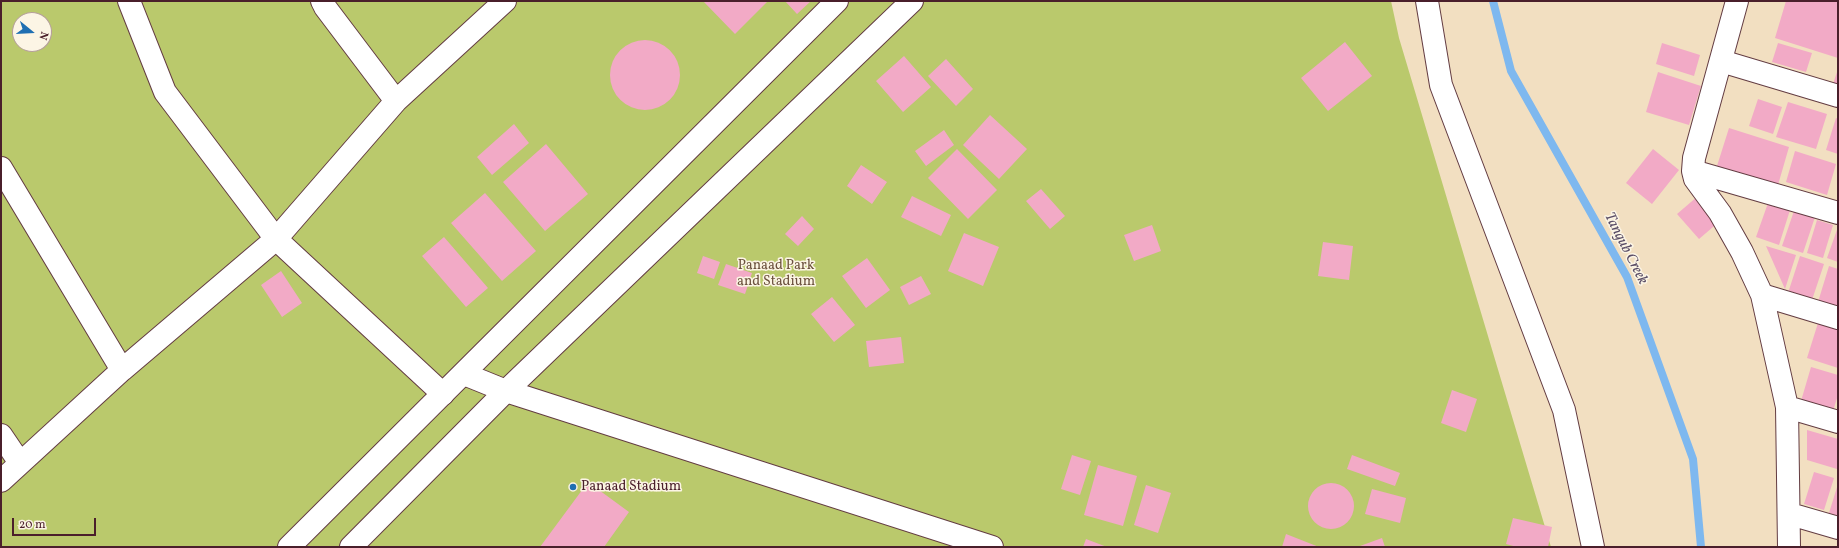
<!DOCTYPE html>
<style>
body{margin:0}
#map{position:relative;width:1839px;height:548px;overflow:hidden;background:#f2dfc1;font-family:Vollkorn,serif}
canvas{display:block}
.frame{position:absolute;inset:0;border:2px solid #4a1f2b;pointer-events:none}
.north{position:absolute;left:12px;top:12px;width:40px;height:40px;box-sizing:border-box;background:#fcf5e5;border:1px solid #b59f9b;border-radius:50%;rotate:108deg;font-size:11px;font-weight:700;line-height:16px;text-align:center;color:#4a1f2b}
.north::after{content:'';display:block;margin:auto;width:14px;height:18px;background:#1f6fb2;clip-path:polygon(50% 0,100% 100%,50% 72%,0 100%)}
.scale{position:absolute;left:12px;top:518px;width:84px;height:18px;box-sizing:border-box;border:2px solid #4a1f2b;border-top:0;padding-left:5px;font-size:12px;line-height:14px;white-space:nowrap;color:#4a1f2b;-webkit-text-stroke:3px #fcf5e5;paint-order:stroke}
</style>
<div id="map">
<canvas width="1839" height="548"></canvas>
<div class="frame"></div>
<div class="north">N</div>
<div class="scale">20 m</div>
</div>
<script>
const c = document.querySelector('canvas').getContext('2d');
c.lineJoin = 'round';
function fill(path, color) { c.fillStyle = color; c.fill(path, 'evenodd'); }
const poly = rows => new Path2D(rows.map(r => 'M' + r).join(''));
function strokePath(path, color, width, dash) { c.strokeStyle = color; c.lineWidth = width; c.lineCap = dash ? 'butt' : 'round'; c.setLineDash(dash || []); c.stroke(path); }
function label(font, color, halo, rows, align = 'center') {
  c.font = font + ' Vollkorn,serif'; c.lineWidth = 3; c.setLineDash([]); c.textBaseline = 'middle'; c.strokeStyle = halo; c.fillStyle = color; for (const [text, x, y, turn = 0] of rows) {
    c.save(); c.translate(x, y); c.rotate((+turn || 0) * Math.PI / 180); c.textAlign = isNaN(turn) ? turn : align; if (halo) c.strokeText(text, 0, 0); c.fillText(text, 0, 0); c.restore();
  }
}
const green = poly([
 [1,1,1391,1,1399,38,1551,547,1,547],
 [20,20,44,20,44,44,20,44]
]);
const stream = poly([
 [1493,1,1511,71,1627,277,1693,459,1701,547]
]);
const building = poly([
 [703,1,768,1,735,34],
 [785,1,811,1,797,14],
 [1786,1,1838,1,1838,58,1775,38],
 '610 75a35 35 0 1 1 70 0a35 35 0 1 1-70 0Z',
 [1345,42,1372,76,1328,111,1301,78],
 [1662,43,1700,55,1694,76,1656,64],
 [1778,43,1812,53,1806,72,1772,62],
 [904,56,931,87,903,112,876,81],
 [946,59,973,89,956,106,928,76],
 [1838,69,1838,85,1833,84],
 [1658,72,1701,86,1689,125,1646,112],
 [1758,99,1782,107,1773,134,1749,126],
 [1788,102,1827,114,1816,149,1776,137],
 [990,115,1027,149,999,179,963,145],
 [1836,118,1838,119,1838,154,1826,150],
 [514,124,529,143,492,175,477,157],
 [1729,128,1789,147,1778,185,1717,166],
 [944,130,954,145,926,166,915,151],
 [546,144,588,194,545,231,503,182],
 [957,149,997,190,968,219,928,178],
 [1653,149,1679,170,1652,204,1626,183],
 [1795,151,1836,164,1827,195,1786,182],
 [861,165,887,182,872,204,847,186],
 [1041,189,1065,216,1050,229,1026,201],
 [485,193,536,251,502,281,451,223],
 [912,196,951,215,941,236,901,217],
 [1698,196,1720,221,1699,239,1677,214],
 [1768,203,1790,210,1779,245,1756,237],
 [1795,208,1816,214,1803,253,1782,246],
 [802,216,814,229,798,246,785,234],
 [1817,220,1833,225,1823,258,1807,253],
 [1152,225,1161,251,1134,261,1124,235],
 [1838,227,1838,262,1827,258],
 [964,233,999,247,983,286,948,271],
 [444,237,488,288,466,307,422,256],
 [1323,242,1353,246,1349,280,1318,276],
 [1766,246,1796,255,1785,289],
 [703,256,720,262,714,279,697,273],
 [1800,256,1824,264,1812,300,1788,293],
 [867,258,890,290,866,308,842,276],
 [726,264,752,273,745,294,718,285],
 [1829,266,1838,269,1838,309,1818,302],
 [281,271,302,303,282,317,261,285],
 [921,276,931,294,909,305,900,287],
 [832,297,855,325,834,342,811,314],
 [1818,323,1838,329,1838,368,1807,358],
 [901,337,904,363,869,367,866,341],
 [1811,367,1838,375,1838,395,1833,411,1801,401],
 [1452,390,1477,399,1466,432,1441,423],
 [1807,430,1838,439,1837,469,1807,460],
 [1072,455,1091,461,1080,495,1061,489],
 [1352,455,1400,473,1395,486,1347,469],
 [1098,465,1137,476,1123,526,1084,515],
 [1814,472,1834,478,1824,510,1804,504],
 [588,482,629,512,604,547,540,547],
 '1308 506a23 23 0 1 1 46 0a23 23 0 1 1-46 0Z',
 [1838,484,1838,516,1829,513],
 [1146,485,1171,493,1158,533,1134,525],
 [1372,489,1406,498,1400,523,1365,514],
 [1513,518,1552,527,1548,547,1517,547,1506,544],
 [1286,534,1319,547,1282,547],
 [1382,538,1385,547,1360,547,1360,546],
 [1086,539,1107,547,1083,547]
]);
const minor = poly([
 [129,1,165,92,276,239,443,394],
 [322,1,325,7,396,101],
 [1737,1,1694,158,1693,171,1695,179,1720,213,1742,252,1762,295,1787,407,1789,547],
 [1721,61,1838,96],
 [1,168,122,370],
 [1693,171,1838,213],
 [1762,295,1838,318],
 [464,374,506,391,992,547],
 [1787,407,1838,422],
 [1,435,20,463],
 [1,481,122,370,276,239,396,101,505,1],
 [1790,514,1838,528]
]);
const tertiary = poly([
 [1427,1,1441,85,1564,410,1593,547],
 [289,547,837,1],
 [351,547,506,391,912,1]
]);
const markers = [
 [573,487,4,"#1f6fb2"]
];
const parkNames = [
 ["Panaad Park",776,266],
 ["and Stadium",776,282]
];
const poiNames = [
 ["Panaad Stadium",581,487]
];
const waterNames = [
 ["Tangub Creek",1625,249,63]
];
fill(green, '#bac96c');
strokePath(stream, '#7eb8ef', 8);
fill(building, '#f2aac6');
strokePath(minor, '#633c42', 24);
strokePath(tertiary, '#633c42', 24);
strokePath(minor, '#fff', 22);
strokePath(tertiary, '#fff', 22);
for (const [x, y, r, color] of markers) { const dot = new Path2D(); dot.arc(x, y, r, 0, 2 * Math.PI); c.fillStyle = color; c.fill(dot); strokePath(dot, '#fcf5e5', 1.5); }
label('14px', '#6c523e', '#fcf5e5', parkNames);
label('14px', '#4a1f2b', '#fcf5e5', poiNames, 'left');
label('italic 15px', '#5a4d66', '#fcf5e5', waterNames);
</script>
